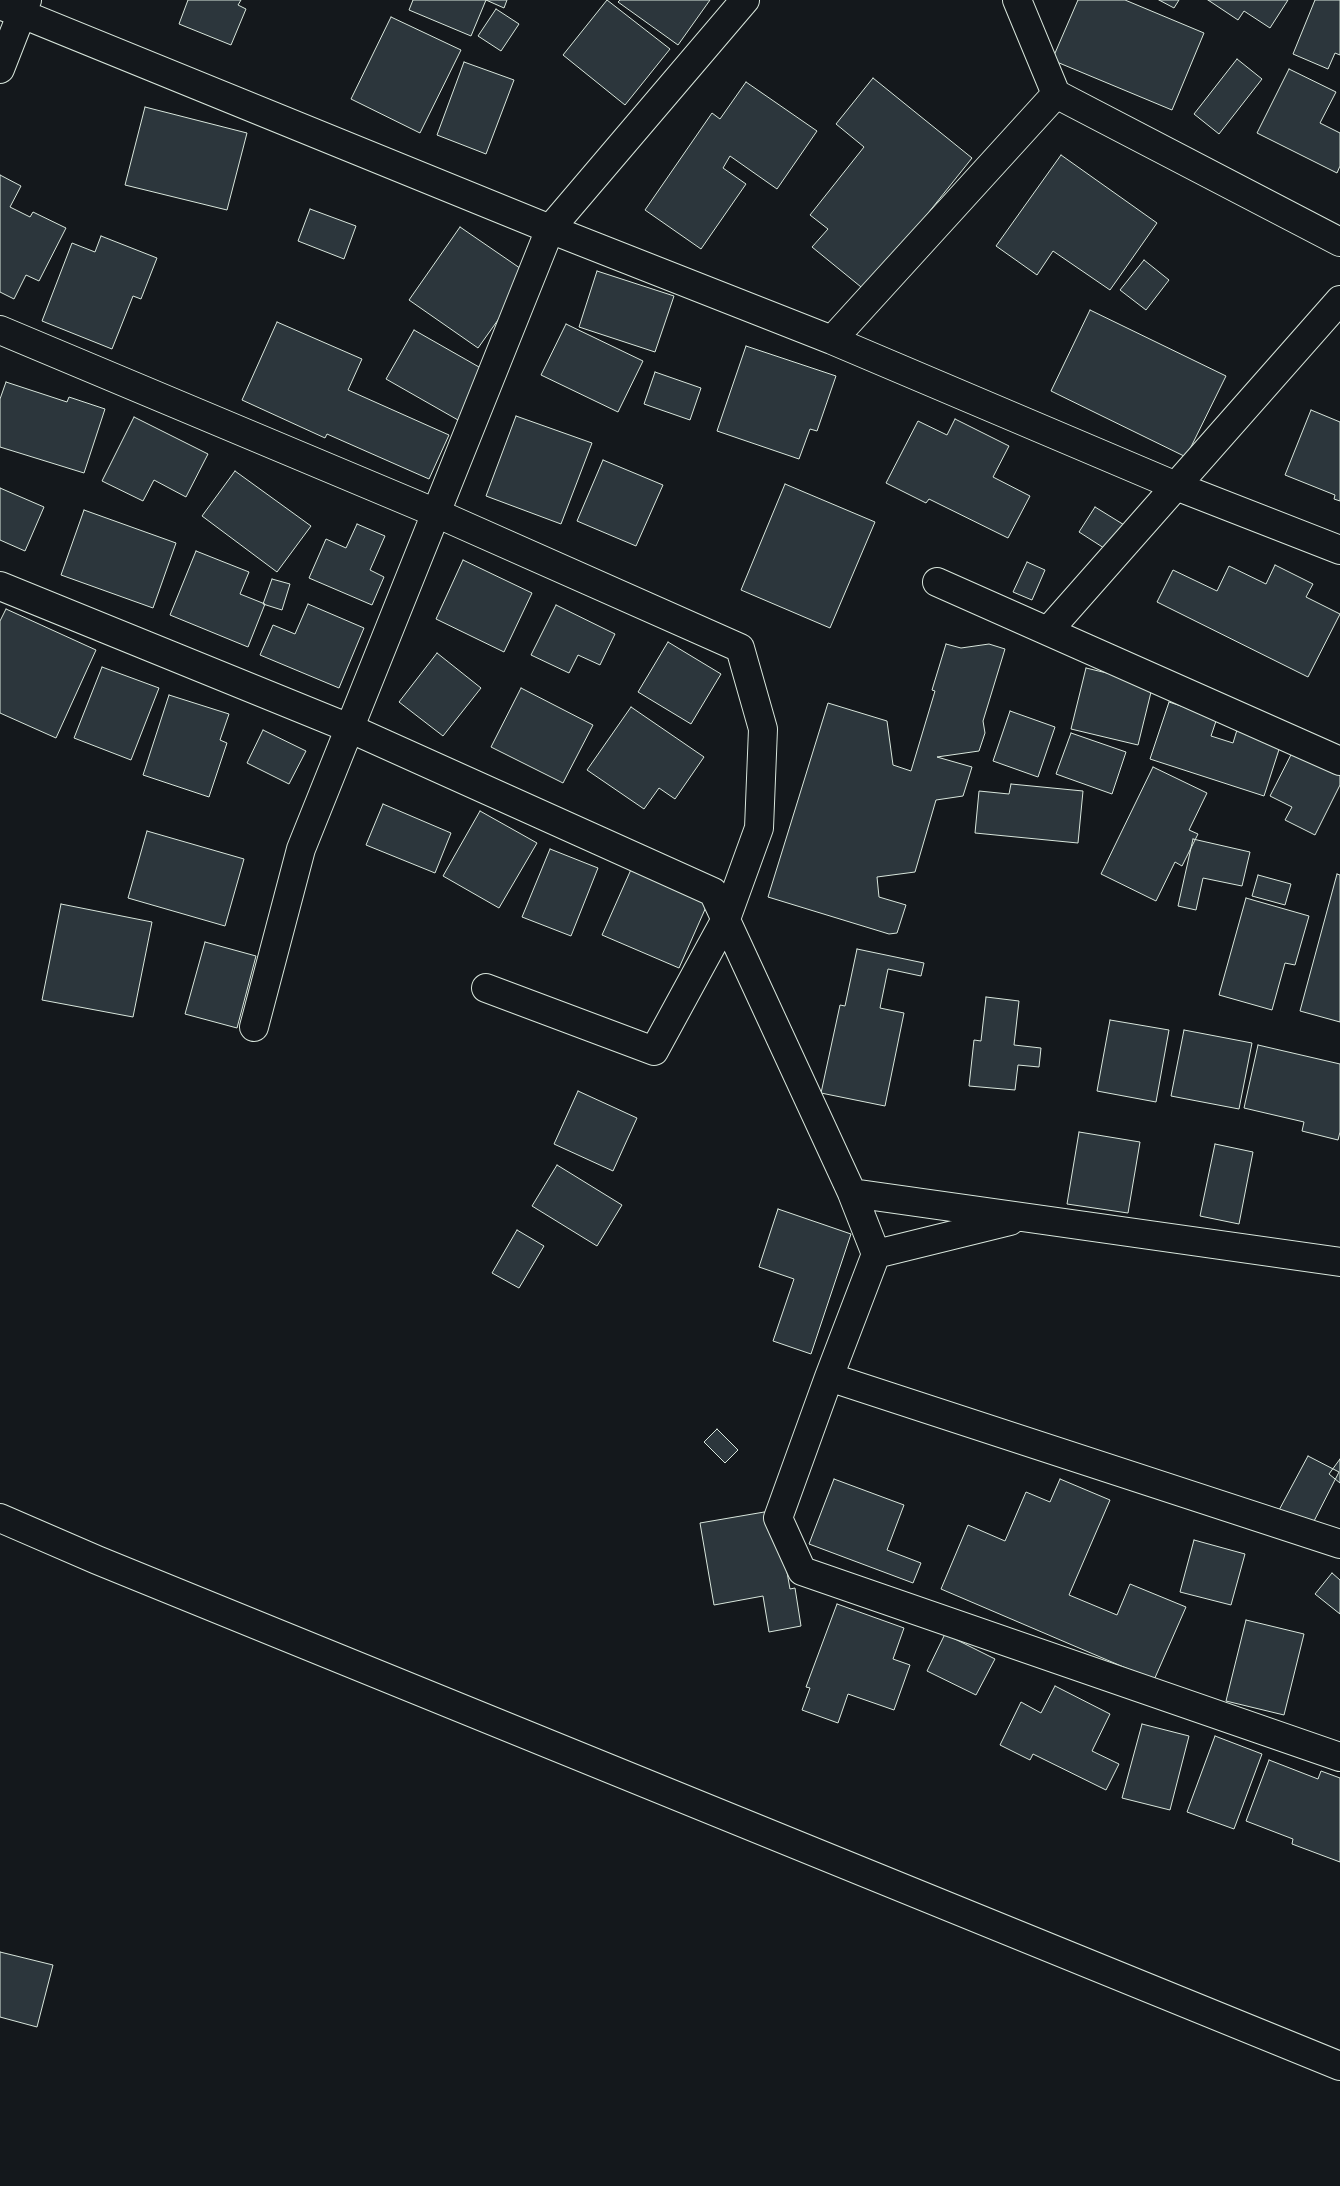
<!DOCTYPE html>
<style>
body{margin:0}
canvas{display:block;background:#14181c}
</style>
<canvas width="1340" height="2186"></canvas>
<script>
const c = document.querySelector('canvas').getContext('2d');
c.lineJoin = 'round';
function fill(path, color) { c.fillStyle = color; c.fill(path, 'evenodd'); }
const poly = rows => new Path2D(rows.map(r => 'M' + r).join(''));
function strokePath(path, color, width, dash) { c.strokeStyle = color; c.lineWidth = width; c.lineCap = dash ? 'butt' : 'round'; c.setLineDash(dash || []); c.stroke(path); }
const building = poly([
 [188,0,241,0,238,5,246,9,231,45,179,24,188,0],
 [413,0,507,0,504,8,486,0,471,36,409,10,413,0],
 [607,0,670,49,625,105,563,55,607,0],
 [620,0,710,0,678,45,618,2,620,0],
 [1078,0,1125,0,1204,33,1172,110,1052,60,1078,0],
 [1159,0,1179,0,1174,8,1159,0],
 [1208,0,1288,0,1270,28,1244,11,1238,20,1208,0],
 [1315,0,1340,0,1340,55,1335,53,1328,69,1293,54,1315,0],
 [496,9,519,24,501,51,478,36,496,9],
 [391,17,461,50,420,133,351,99,391,17],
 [1237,59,1262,79,1219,134,1194,114,1237,59],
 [464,62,514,80,486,154,437,135,464,62],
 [1289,69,1336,92,1320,123,1340,133,1340,166,1337,173,1257,133,1289,69],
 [873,78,972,158,866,291,812,247,828,229,810,215,864,147,836,124,873,78],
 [746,82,817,131,777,189,730,156,723,168,746,184,701,249,645,210,712,113,720,119,746,82],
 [145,107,247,133,227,210,125,185,145,107],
 [1061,155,1157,223,1110,290,1053,251,1037,275,996,246,1061,155],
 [0,175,21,186,10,207,30,217,33,212,66,228,39,281,26,275,14,299,0,292,0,175],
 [310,209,356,226,344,259,298,241,310,209],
 [460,227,530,275,478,348,409,300,460,227],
 [101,236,157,258,141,299,133,296,112,349,42,321,72,243,95,252,101,236],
 [1144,260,1169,280,1146,310,1120,290,1144,260],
 [597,271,674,296,655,352,579,327,597,271],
 [1090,310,1226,376,1186,457,1051,391,1090,310],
 [277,322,362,359,348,390,449,435,429,479,327,434,325,438,242,400,277,322],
 [566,324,643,361,618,412,541,375,566,324],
 [414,330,486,371,458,420,386,379,414,330],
 [746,346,836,376,817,431,810,429,799,459,717,431,746,346],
 [655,372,701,388,690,420,644,404,655,372],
 [6,382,67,402,69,397,105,409,84,473,0,447,0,399,6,382],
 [1311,410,1340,422,1340,501,1334,499,1335,495,1285,475,1311,410],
 [516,416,592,443,561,524,486,496,516,416],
 [134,417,208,454,186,497,154,480,143,501,102,481,134,417],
 [955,419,1009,446,993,477,1030,496,1008,538,929,499,926,503,886,483,918,421,947,435,955,419],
 [603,460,663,485,636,546,577,521,603,460],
 [235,471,311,526,277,572,202,516,235,471],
 [785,484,875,522,830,628,741,590,785,484],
 [0,488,44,507,25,551,0,540,0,488],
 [1095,507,1134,531,1118,557,1079,532,1095,507],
 [84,510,176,543,153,608,61,575,84,510],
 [357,524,385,536,370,570,384,577,372,605,309,578,326,539,346,548,357,524],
 [196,551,249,572,240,594,265,604,248,647,170,615,196,551],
 [463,560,532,593,504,652,436,619,463,560],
 [1027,562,1045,570,1032,600,1013,592,1027,562],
 [1275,565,1313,584,1306,597,1340,614,1308,677,1157,602,1173,570,1217,591,1229,566,1266,584,1275,565],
 [272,579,290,584,282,610,263,604,272,579],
 [308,604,364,628,339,688,260,655,273,625,295,634,308,604],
 [556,605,615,634,600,665,578,655,569,673,531,655,556,605],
 [6,609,96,650,56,738,0,713,0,621,6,609],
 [668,642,721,674,691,724,638,692,668,642],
 [946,644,961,648,989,644,1005,649,983,721,985,733,979,751,937,757,972,767,963,796,936,800,915,872,877,877,879,897,906,905,897,933,889,934,768,897,828,703,887,721,893,765,911,771,935,691,932,690,946,644],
 [437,653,481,688,443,736,399,702,437,653],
 [102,667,159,688,131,760,74,738,102,667],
 [1086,668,1153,684,1138,745,1071,729,1086,668],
 [521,688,593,725,563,783,491,747,521,688],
 [169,695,229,714,220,740,227,743,209,797,143,775,169,695],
 [1169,702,1217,718,1211,736,1233,743,1240,720,1284,734,1264,796,1150,759,1169,702],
 [631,707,704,757,675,799,659,788,644,809,587,770,631,707],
 [1010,711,1055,727,1038,777,993,761,1010,711],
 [263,730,306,751,289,784,247,763,263,730],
 [1071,733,1126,752,1112,794,1056,774,1071,733],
 [1297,743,1340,765,1340,785,1315,835,1285,820,1292,807,1270,796,1297,743],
 [1153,767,1207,793,1189,830,1198,834,1182,866,1175,862,1156,901,1101,874,1153,767],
 [1011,784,1083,791,1078,843,975,833,979,791,1009,794,1011,784],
 [383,804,451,833,435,873,366,845,383,804],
 [480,811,537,843,499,908,443,876,480,811],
 [147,831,244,859,225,926,128,898,147,831],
 [1193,839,1250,852,1242,886,1203,878,1196,910,1178,906,1193,839],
 [550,849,598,868,571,936,522,917,550,849],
 [633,865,710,898,679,968,602,935,633,865],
 [1337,874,1340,875,1340,1022,1300,1011,1337,874],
 [1258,875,1291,884,1285,905,1252,896,1258,875],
 [1246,898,1309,916,1295,965,1285,963,1272,1010,1219,995,1246,898],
 [61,904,152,922,133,1017,42,1000,61,904],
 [205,942,256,956,237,1028,185,1014,205,942],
 [857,949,924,963,921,976,888,969,880,1008,904,1013,885,1106,821,1093,840,1005,845,1006,857,949],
 [986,997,1019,1001,1014,1045,1041,1048,1039,1067,1018,1065,1015,1090,969,1086,974,1040,981,1041,986,997],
 [1110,1020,1169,1030,1156,1102,1097,1091,1110,1020],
 [1184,1030,1252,1043,1239,1109,1171,1096,1184,1030],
 [1258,1045,1340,1064,1340,1132,1338,1140,1302,1131,1304,1122,1244,1108,1258,1045],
 [578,1091,637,1118,613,1171,554,1144,578,1091],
 [1079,1132,1140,1142,1128,1213,1067,1204,1079,1132],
 [1215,1144,1253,1152,1239,1224,1200,1216,1215,1144],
 [557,1165,622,1205,597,1246,532,1206,557,1165],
 [778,1209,851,1234,811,1354,773,1341,794,1279,759,1267,778,1209],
 [517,1230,544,1246,519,1288,492,1273,517,1230],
 [717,1429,738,1450,725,1463,704,1442,717,1429],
 [1308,1456,1339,1472,1310,1529,1278,1512,1308,1456],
 [1340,1459,1340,1483,1329,1474,1340,1459],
 [834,1479,904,1505,887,1550,921,1563,913,1583,809,1544,834,1479],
 [1060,1479,1110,1500,1069,1595,1117,1615,1130,1584,1186,1607,1154,1680,941,1589,968,1525,1005,1541,1026,1492,1050,1502,1060,1479],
 [776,1510,790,1589,795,1588,801,1626,769,1632,763,1596,714,1605,700,1523,776,1510],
 [1194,1540,1245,1554,1231,1605,1180,1592,1194,1540],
 [1332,1573,1340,1580,1340,1614,1315,1594,1332,1573],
 [837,1604,904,1628,893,1659,910,1665,894,1710,848,1694,838,1723,802,1710,810,1688,806,1687,837,1604],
 [1246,1620,1304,1634,1284,1715,1226,1701,1246,1620],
 [945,1634,995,1659,976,1695,927,1671,945,1634],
 [1055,1686,1110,1714,1092,1751,1119,1764,1106,1790,1033,1754,1030,1760,1000,1745,1021,1702,1041,1713,1055,1686],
 [1142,1724,1189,1736,1170,1810,1122,1798,1142,1724],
 [1215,1736,1262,1754,1234,1829,1187,1812,1215,1736],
 [1269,1760,1318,1779,1321,1771,1340,1778,1340,1862,1292,1844,1293,1839,1246,1821,1269,1760],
 [0,1952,53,1965,37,2027,0,2017,0,1952]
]);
const minor = poly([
 [1017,0,1056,94,1340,242],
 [0,5,550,229,832,340,1176,486,1340,550],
 [0,69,27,0],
 [0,330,436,513,740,648,763,729,759,828,726,919,654,1051,486,988],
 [832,340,1056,94],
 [937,582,1340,761],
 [0,586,349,728,713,892,852,1193,1340,1262],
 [1048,631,1340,300],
 [254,1027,301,849,550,229,745,0],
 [852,1193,876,1254,829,1377,778,1518,802,1571,1340,1757],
 [876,1254,1010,1221],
 [829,1377,1340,1544]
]);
const primary = poly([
 [0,1518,97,1560,1340,2066]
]);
fill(building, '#2c363c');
strokePath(building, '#d8e6dc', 1);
strokePath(minor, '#d8e6dc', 30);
strokePath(primary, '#d8e6dc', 30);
strokePath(minor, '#14181c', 28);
strokePath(primary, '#14181c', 28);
</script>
